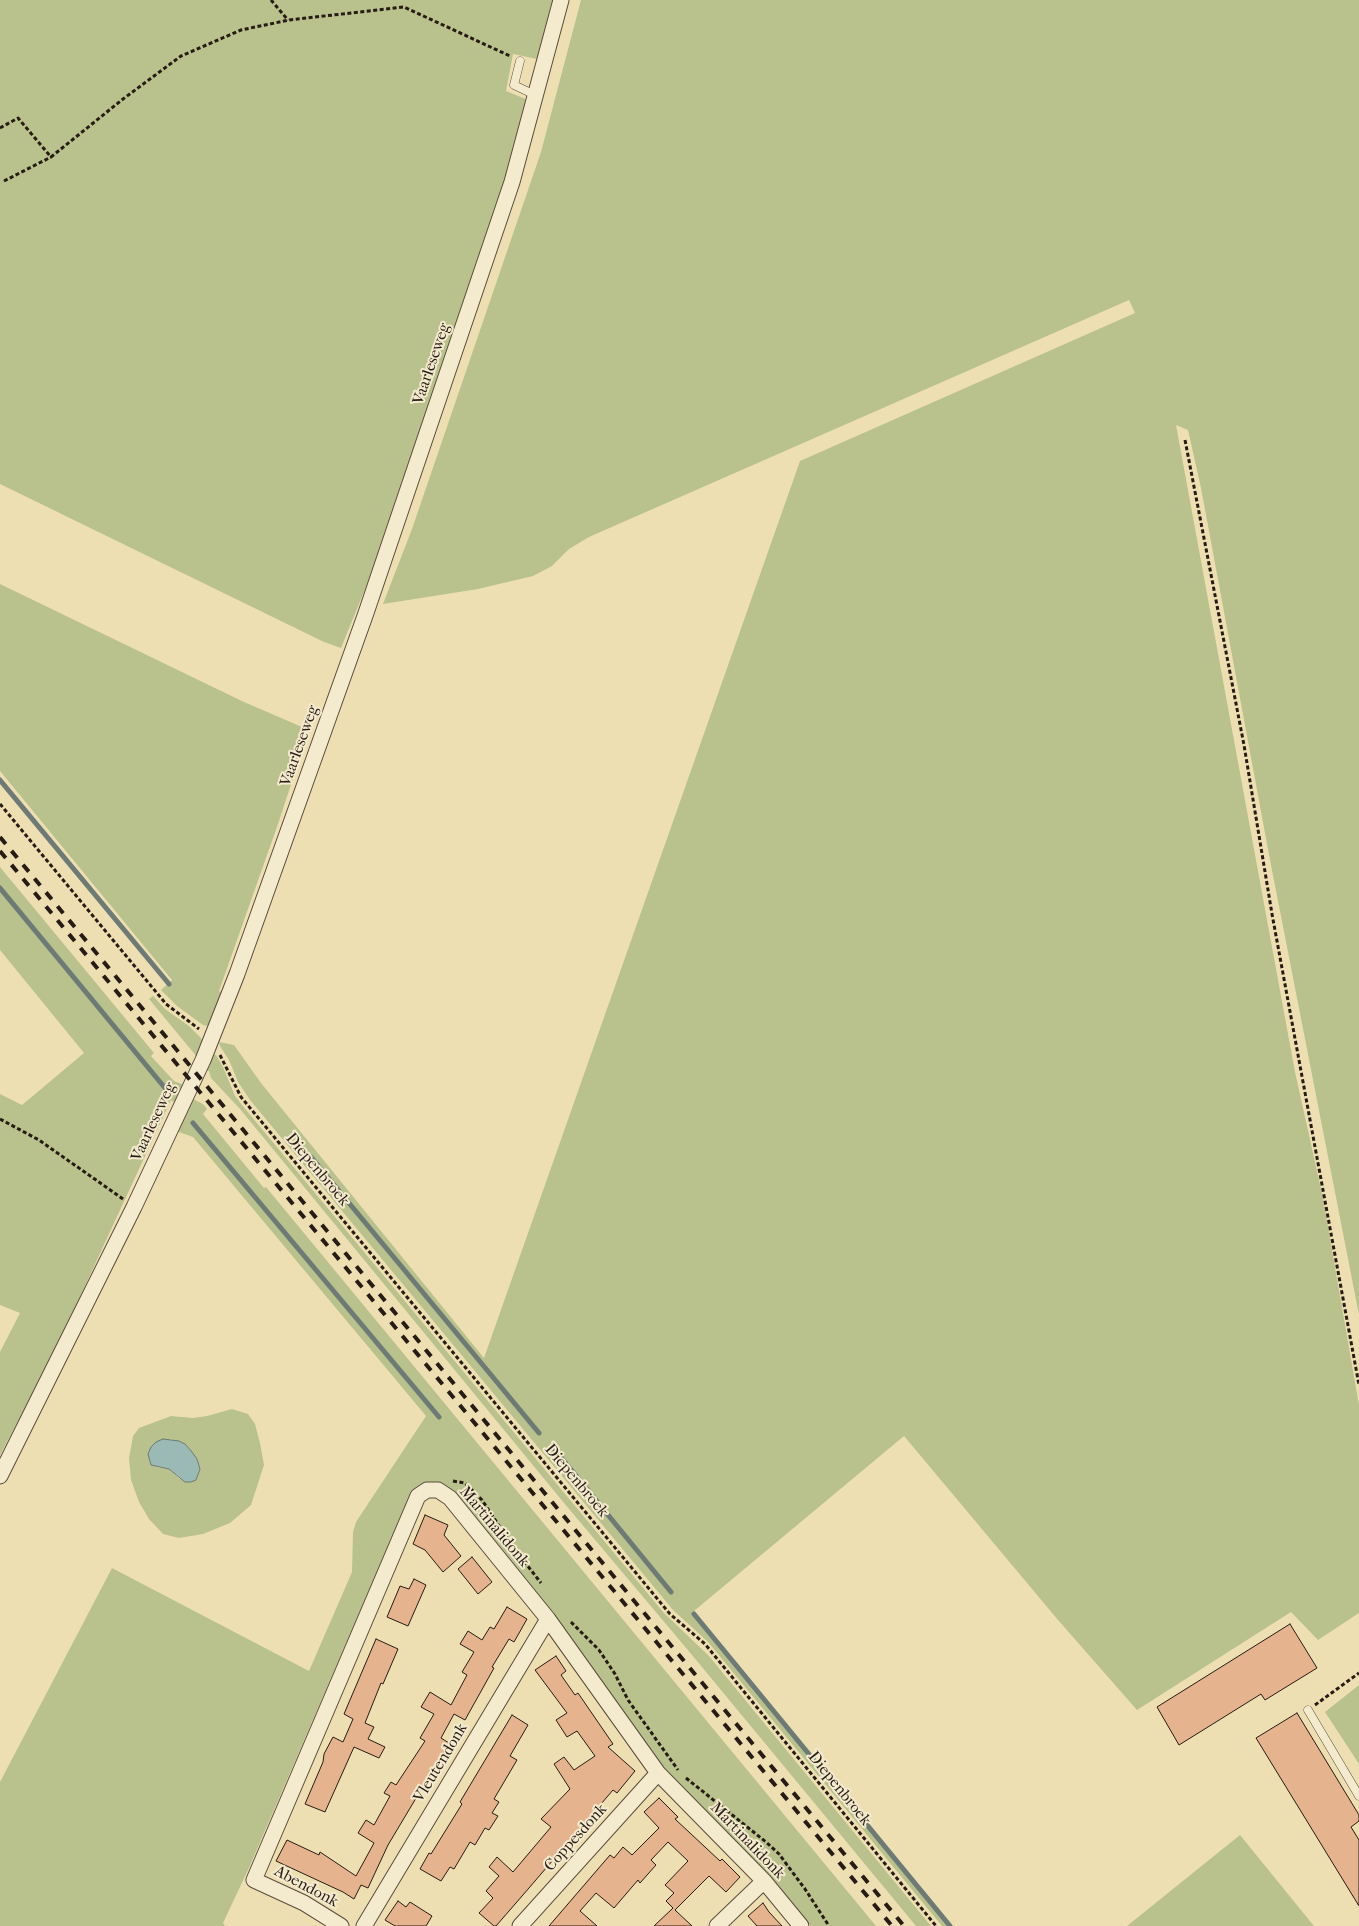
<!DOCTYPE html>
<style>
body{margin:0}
canvas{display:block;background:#eedfb3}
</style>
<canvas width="1359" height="1926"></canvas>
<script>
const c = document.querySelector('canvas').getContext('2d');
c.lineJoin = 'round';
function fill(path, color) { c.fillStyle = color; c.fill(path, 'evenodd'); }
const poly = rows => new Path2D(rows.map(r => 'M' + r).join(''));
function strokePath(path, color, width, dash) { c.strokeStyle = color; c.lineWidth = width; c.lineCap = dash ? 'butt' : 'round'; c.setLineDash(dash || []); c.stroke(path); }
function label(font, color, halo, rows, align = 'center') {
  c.font = font + ' "IM FELL French Canon",serif'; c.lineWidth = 4; c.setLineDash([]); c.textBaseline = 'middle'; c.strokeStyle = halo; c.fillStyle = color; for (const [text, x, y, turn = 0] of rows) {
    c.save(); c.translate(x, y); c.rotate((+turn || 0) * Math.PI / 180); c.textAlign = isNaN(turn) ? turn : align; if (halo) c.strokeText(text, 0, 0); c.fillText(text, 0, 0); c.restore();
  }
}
const green = poly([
 [0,0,555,0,537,59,513,54,506,91,528,100,509,169,377,560,341,648,324,642,0,484],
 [581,0,1359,0,1359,1315,1270,860,1201,488,1188,430,1176,425,1295,1072,1323,1198,1359,1405,1359,1613,1318,1640,1291,1612,1137,1710,1058,1620,904,1436,694,1611,953,1926,942,1926,708,1642,673,1610,250,1100,238,1082,229,1060,220,1046,219,1042,234,1045,261,1083,484,1358,800,461,1135,313,1129,300,589,537,569,549,552,566,533,576,478,589,383,604,412,529,541,152],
 [0,584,244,702,309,730,278,824,219,991,223,993,208,1026,203,1025,177,1006,161,990,172,980,0,771],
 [0,867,154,1053,151,1056,174,1081,184,1085,175,1103,171,1100,52,1357,0,1455,0,1352,20,1313,0,1305,0,1094,22,1105,84,1053,0,950],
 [153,996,165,1009,189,1026,201,1038,203,1043,197,1057,149,999],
 [213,1054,216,1055,223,1067,235,1096,242,1105,664,1613,709,1656,931,1926,916,1926,692,1655,564,1503,240,1109,211,1078,209,1071,205,1070],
 [191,1098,203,1104,207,1109,203,1114,264,1188,266,1187,876,1926,811,1926,776,1884,705,1809,671,1777,526,1579,453,1495,417,1490,372,1583,248,1870,223,1923,225,1926,0,1926,0,1782,112,1568,309,1671,352,1572,353,1532,356,1522,426,1416,193,1137,176,1131],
 [232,1409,248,1414,255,1424,260,1443,264,1465,251,1505,230,1523,203,1534,179,1538,163,1534,149,1519,139,1502,131,1480,129,1458,133,1436,139,1428,171,1416,193,1418,207,1416],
 [170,1439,185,1444,197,1459,200,1469,196,1480,180,1479,169,1469,156,1467],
 [1359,1685,1359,1764,1325,1712],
 [1240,1835,1314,1926,1127,1926]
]);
const water = poly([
 [163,1439,179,1441,185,1444,192,1452,197,1459,200,1469,196,1480,191,1482,185,1482,169,1469,151,1465,148,1454,151,1447,156,1442,163,1439]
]);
const stream = poly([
 [0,780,169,984],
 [0,888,165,1088],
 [193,1123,439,1417],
 [311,1157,539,1433],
 [555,1450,671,1592],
 [694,1614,950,1926]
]);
const building = poly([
 [425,1515,448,1525,444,1535,461,1556,443,1572,425,1550,413,1544,425,1515],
 [472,1557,492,1582,478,1594,458,1569,472,1557],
 [414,1579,426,1585,408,1626,387,1617,400,1586,409,1589,414,1579],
 [507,1607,527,1619,514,1642,509,1639,492,1667,494,1668,465,1720,454,1714,441,1738,449,1743,388,1845,368,1888,361,1885,354,1899,343,1892,276,1861,287,1840,319,1855,320,1852,356,1876,374,1843,358,1833,366,1820,374,1825,390,1796,384,1793,391,1782,396,1785,425,1741,420,1738,434,1714,421,1707,430,1692,451,1705,467,1675,462,1672,474,1652,460,1644,468,1631,482,1640,490,1627,494,1629,507,1607],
 [1290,1624,1317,1668,1265,1700,1261,1694,1179,1745,1157,1707,1290,1624],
 [376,1639,398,1649,383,1684,381,1683,365,1723,374,1727,368,1739,385,1747,379,1758,354,1747,325,1812,305,1804,323,1762,324,1754,333,1737,343,1742,353,1719,344,1714,376,1639],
 [556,1656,566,1671,561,1675,575,1695,578,1693,613,1744,608,1747,635,1771,617,1793,613,1790,529,1888,496,1926,494,1926,479,1913,493,1898,486,1891,499,1876,489,1867,497,1857,513,1872,551,1827,541,1819,570,1789,554,1764,564,1757,574,1770,595,1756,577,1731,567,1737,556,1720,567,1713,535,1670,556,1656],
 [1297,1713,1359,1815,1359,1821,1351,1827,1359,1840,1359,1906,1256,1738,1297,1713],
 [512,1715,528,1725,510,1756,517,1760,494,1799,499,1802,492,1813,498,1816,489,1830,485,1828,475,1845,470,1842,454,1869,450,1867,441,1881,420,1869,429,1853,431,1854,462,1804,460,1802,512,1715],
 [659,1798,678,1817,675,1819,720,1861,722,1859,740,1877,726,1892,709,1876,675,1910,692,1926,654,1926,673,1908,666,1901,674,1893,665,1885,688,1861,668,1842,651,1860,656,1865,640,1883,638,1880,614,1908,596,1893,580,1911,597,1926,549,1926,610,1855,614,1858,623,1847,632,1855,659,1828,644,1812,659,1798],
 [398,1901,406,1907,410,1902,432,1916,426,1926,395,1926,385,1920,398,1901],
 [763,1903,769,1912,782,1926,757,1926,748,1916,763,1903]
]);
const path = poly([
 [271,0,288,20],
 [0,128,18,118,51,157,123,99,181,56,241,30,289,20,404,7,510,56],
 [4,181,51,157],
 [1185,440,1244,745,1272,914,1359,1385],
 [0,804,166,1004,199,1029],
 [220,1055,241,1097,670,1614,705,1644,936,1926],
 [0,1119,39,1140,123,1199],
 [453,1481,465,1483,482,1500,513,1547,541,1583],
 [571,1622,599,1650,615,1674,628,1700,678,1770],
 [1315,1705,1359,1673],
 [686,1778,766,1842,779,1854,805,1889,829,1926],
 [775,1872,787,1864]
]);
const lane = poly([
 [520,61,514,85,535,95],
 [1308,1710,1359,1796]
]);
const street = poly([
 [0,1476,134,1207,203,1060,237,974,366,613,512,182,561,0],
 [341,1926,304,1903,254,1880,418,1496,427,1490,438,1490,450,1498,548,1619,658,1773,764,1881,801,1926],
 [364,1926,548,1619],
 [520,1926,658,1773],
 [717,1926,764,1881]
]);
const rail = poly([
 [0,837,904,1926],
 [0,851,892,1926]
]);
const streetNames = [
 ["Vaarleseweg",432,364,-71],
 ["Vaarleseweg",300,746,-70],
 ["Vaarleseweg",154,1122,-65],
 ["Diepenbroek",317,1170,50],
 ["Diepenbroek",576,1481,50],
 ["Martinalidonk",494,1527,50],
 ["Vleutendonk",441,1763,-59],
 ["Diepenbroek",839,1789,51],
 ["Coppesdonk",576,1838,-48],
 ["Martinalidonk",747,1841,46],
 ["Abendonk",306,1887,28]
];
fill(green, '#b9c28c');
fill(water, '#9cbab5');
strokePath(water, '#6d7a75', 1);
strokePath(stream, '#6d7a75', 5);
fill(building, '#e6b38f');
strokePath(building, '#271b15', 1);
strokePath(lane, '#594c3c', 9);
strokePath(street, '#594c3c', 17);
strokePath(path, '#271b15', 3, [4, 2.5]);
strokePath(lane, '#f4eace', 8);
strokePath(street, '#f4eace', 15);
strokePath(rail, '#271b15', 4, [9, 9]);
label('16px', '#271b15', '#f4eace', streetNames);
</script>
